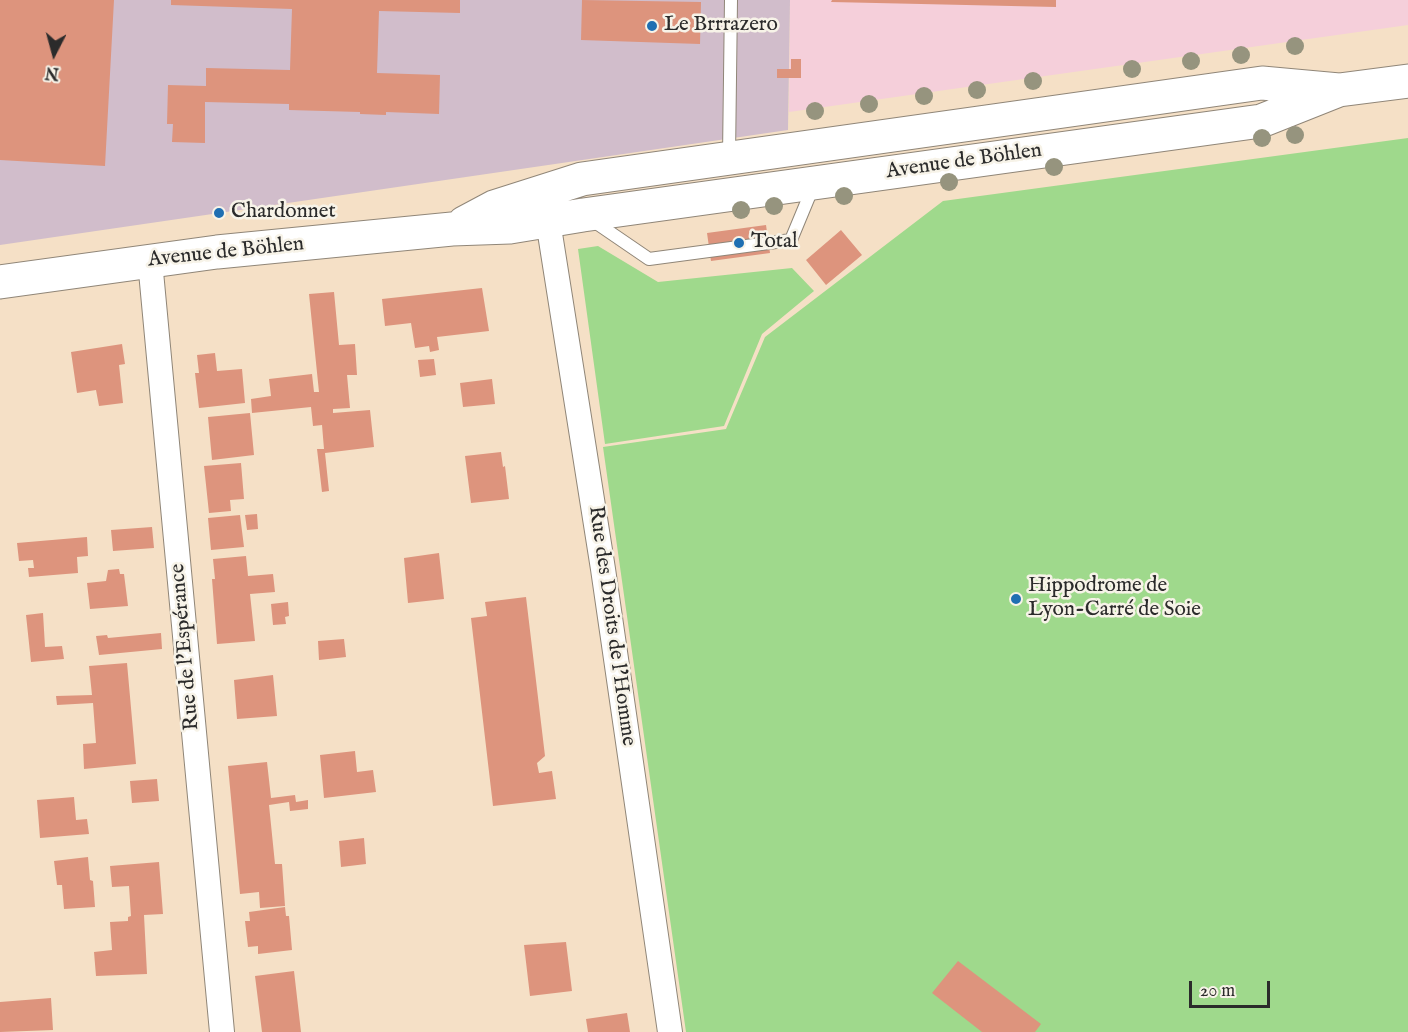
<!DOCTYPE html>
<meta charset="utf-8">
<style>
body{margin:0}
#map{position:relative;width:1408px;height:1032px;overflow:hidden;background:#f5e0c6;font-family:"IM FELL English",serif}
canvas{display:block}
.north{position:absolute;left:24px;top:24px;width:60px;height:60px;-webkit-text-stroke:4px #f7f3e8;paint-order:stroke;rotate:186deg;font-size:16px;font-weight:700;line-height:24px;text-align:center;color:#2b2b2b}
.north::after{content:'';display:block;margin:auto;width:21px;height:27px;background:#2b2b2b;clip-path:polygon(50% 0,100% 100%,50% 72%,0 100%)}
.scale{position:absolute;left:1189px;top:981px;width:81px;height:27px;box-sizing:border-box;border:3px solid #2b2b2b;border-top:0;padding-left:8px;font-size:18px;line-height:21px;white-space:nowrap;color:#2b2b2b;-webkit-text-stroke:4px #f7f3e8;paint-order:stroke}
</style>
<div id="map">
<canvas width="1408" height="1032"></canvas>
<div class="north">N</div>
<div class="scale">20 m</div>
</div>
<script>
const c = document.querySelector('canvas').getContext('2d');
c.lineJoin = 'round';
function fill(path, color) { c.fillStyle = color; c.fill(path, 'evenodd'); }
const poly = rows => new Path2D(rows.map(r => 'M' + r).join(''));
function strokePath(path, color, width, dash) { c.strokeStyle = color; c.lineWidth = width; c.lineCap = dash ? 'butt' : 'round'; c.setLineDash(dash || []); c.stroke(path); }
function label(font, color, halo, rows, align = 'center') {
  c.font = font + ' "IM FELL English",serif'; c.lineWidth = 5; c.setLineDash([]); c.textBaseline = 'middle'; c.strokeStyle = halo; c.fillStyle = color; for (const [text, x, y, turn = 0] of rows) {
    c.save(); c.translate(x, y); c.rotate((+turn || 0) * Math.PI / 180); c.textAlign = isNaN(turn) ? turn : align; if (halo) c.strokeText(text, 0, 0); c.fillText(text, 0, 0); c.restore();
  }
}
const built = poly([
 [790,0,1408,0,1408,25,789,112]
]);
const industrial = poly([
 [0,0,790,0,788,130,0,245]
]);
const green = poly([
 [1408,138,1408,1032,686,1032,603,447,726,429,765,337,943,201],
 [598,246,658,282,792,268,814,291,762,334,724,426,605,444,578,249]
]);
const building = poly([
 [0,0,114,0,105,166,0,160],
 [171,0,460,0,460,13,379,11,377,73,440,75,439,114,386,112,386,115,360,114,360,112,289,110,289,104,205,102,205,143,172,142,173,124,167,124,168,85,206,86,206,68,290,70,292,9,171,5],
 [582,0,701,2,700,44,581,40],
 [832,0,1056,0,1056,7,831,2],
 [791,59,801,59,801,78,777,78,777,69,791,69],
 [766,225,770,253,711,261,707,233],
 [841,230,862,255,826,285,806,260],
 [482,288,489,331,437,337,439,350,430,352,429,346,415,348,411,323,385,326,382,299],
 [334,292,339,345,355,344,357,375,347,375,350,408,333,409,333,413,370,410,374,447,325,453,329,491,322,492,317,449,324,449,322,425,313,426,311,407,252,413,251,399,271,396,269,379,312,374,314,392,319,392,309,294],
 [122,344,125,364,119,365,123,403,99,406,96,390,77,393,71,352],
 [215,353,217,371,242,369,245,403,199,408,195,373,199,373,197,355],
 [434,359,436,375,420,377,418,360],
 [492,379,495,404,463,407,460,383],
 [250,413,254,455,212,460,208,417],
 [501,452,503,467,505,466,509,499,471,503,465,456],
 [241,463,244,499,230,500,231,511,209,513,204,466],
 [257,514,258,529,247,530,245,515],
 [240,515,244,547,211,550,208,518],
 [152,527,154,548,113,551,111,530],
 [87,537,88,556,77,557,78,573,29,577,28,568,34,568,33,560,19,561,17,543],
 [439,553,444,599,408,603,404,558],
 [246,556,248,576,273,574,275,592,250,594,255,641,217,644,212,579,215,579,213,559],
 [119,569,120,574,124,574,128,606,90,609,87,583,106,581,108,570],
 [526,597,545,756,537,763,539,773,552,771,556,799,493,806,471,618,487,616,485,602],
 [288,602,289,616,285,617,286,624,273,625,271,604],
 [43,613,45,647,62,646,64,659,31,662,26,615],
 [161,633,162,649,99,655,96,636,107,635,108,638],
 [344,639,346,657,319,660,318,641],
 [127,663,136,764,84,769,83,744,96,743,93,703,57,705,56,696,92,695,89,666],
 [273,675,277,716,237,719,234,680],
 [355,751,357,772,373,770,376,792,324,798,320,755],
 [267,762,271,798,295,795,296,802,308,800,308,809,290,811,289,802,269,805,275,864,282,864,285,906,260,908,259,892,240,894,228,766],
 [157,779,159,801,132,803,130,781],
 [74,797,76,820,87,819,89,834,40,838,37,800],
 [364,838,366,864,341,867,339,841],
 [88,857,90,880,93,881,95,907,64,909,62,885,57,885,54,861],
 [159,862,163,914,144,915,147,974,96,976,94,952,112,950,110,922,128,921,128,917,131,916,129,886,112,887,110,866],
 [285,907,286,916,289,916,292,950,258,954,258,946,248,947,245,921,250,921,249,912],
 [566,942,572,991,530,996,524,945],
 [958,961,1041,1024,1035,1032,982,1032,932,993],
 [294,971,301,1032,262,1032,255,976],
 [51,998,53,1030,0,1032,0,1002],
 [627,1013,630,1032,588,1032,586,1019]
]);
const service = poly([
 [729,156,731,0],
 [592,220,649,259,791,240,813,187]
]);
const minor = poly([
 [548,221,603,569,670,1032],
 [150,261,222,1032]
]);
const secondary = poly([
 [464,223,494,207,582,179,1262,83,1339,90,1408,81],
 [0,282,217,252,452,229,510,227,583,215,1261,121,1339,90]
]);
const trees = [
 [1295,46],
 [1241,55],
 [1191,61],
 [1132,69],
 [1033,81],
 [977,90],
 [924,96],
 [869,104],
 [815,111],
 [1295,135],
 [1262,138],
 [1054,167],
 [949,182],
 [844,196],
 [774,206],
 [741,210]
];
const markers = [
 [652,26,6,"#1f6fb2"],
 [219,213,6,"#1f6fb2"],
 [739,243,6,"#1f6fb2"],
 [1016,599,6,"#1f6fb2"]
];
const poiNames = [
 ["Le Brrrazero",664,26],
 ["Chardonnet",231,213],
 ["Total",751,243],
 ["Hippodrome de",1028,587],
 ["Lyon-Carré de Soie",1028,611]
];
const streetNames = [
 ["Avenue de Böhlen",964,162,-8],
 ["Avenue de Böhlen",226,253,-6],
 ["Rue des Droits de l'Homme",611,626,82],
 ["Rue de l'Espérance",186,647,-95]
];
fill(built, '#f5cfda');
fill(industrial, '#d1bdcb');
fill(green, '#9fd98c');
fill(building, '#dd947d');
strokePath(service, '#908678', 14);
strokePath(minor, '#908678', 26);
strokePath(secondary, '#908678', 35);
strokePath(service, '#fff', 12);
strokePath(minor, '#fff', 24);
strokePath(secondary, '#fff', 33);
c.fillStyle = '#96947e';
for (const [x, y] of trees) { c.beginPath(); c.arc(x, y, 9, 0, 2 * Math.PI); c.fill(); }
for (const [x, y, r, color] of markers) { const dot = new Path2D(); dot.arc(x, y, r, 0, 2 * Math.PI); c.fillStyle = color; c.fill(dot); strokePath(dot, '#f7f3e8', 2); }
label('21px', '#2b2b2b', '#f7f3e8', poiNames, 'left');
label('21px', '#2b2b2b', '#f7f3e8', streetNames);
</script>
